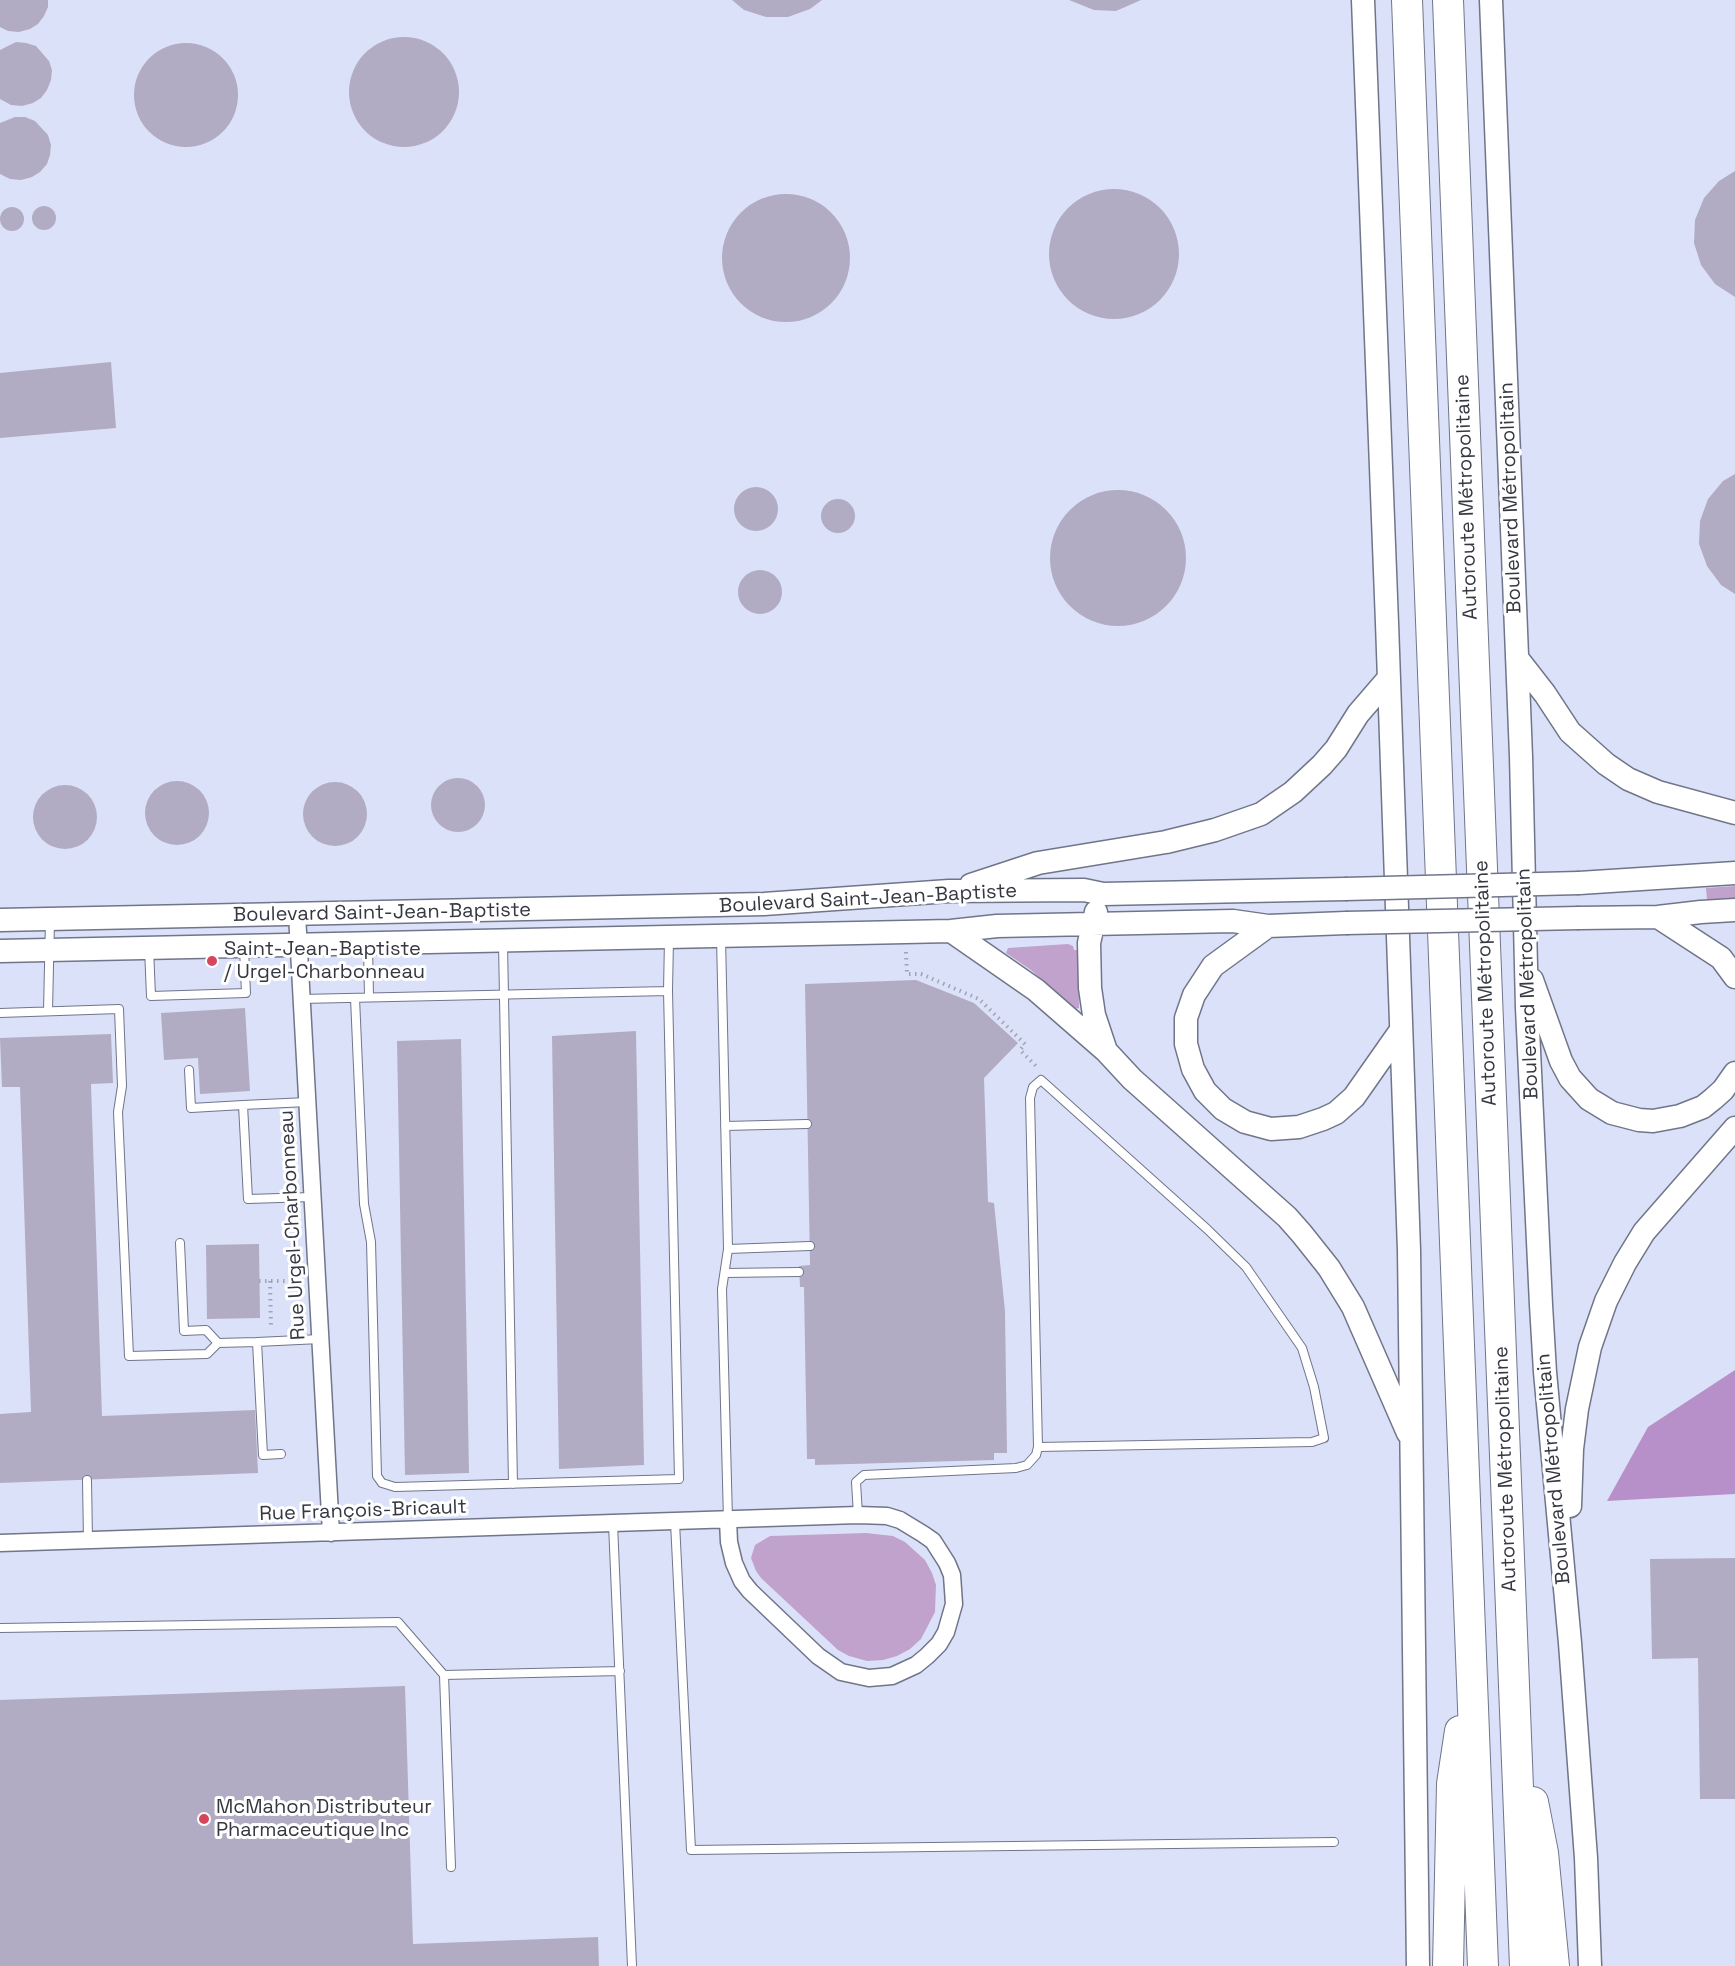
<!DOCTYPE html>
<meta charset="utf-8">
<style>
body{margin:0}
canvas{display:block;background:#dbe1f8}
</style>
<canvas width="1735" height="1966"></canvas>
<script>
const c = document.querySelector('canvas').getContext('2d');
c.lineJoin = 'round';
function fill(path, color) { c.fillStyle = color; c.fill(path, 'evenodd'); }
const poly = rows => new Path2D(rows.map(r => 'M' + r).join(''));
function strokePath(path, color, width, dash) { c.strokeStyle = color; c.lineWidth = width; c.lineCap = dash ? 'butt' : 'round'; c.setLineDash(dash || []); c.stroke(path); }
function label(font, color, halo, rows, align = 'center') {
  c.font = font + ' "Space Grotesk",sans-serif'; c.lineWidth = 6; c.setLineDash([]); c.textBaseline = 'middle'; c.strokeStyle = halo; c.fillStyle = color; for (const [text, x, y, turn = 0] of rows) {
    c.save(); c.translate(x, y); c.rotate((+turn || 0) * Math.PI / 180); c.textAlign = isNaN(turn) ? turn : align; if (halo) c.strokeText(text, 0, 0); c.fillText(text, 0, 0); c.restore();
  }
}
const green = poly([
 [1735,886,1735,899,1707,900,1706,888],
 [1068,944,1073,946,1074,950,1078,950,1079,1008,1075,1009,1031,970,1006,953,1008,948],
 [866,1533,893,1536,905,1542,925,1560,932,1573,936,1585,935,1612,921,1639,910,1649,897,1656,883,1660,867,1661,849,1656,838,1650,761,1578,756,1571,751,1558,755,1545,770,1536]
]);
const forest = poly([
 [1735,1370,1735,1494,1607,1501,1648,1427]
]);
const building = poly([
 [0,0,48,0,48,7,44,16,38,24,30,29,19,32,8,31,0,27],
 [732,0,822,0,810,9,788,17,766,17,744,10],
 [1069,0,1141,0,1116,11,1094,10],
 '349 92a55 55 0 1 1 110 0a55 55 0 1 1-110 0Z',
 [16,42,26,43,36,46,49,61,52,70,51,80,47,90,41,98,33,103,22,106,11,105,0,99,0,50],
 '134 95a52 52 0 1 1 104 0a52 52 0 1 1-104 0Z',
 [15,117,25,117,35,121,48,135,51,145,50,155,47,164,40,172,32,177,21,180,10,179,0,174,0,123],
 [1735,171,1735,297,1715,284,1701,265,1694,243,1695,220,1704,198,1719,181],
 '1049 254a65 65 0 1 1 130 0a65 65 0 1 1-130 0Z',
 '722 258a64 64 0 1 1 128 0a64 64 0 1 1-128 0Z',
 '32 218a12 12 0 1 1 24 0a12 12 0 1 1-24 0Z',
 '0 219a12 12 0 1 1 24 0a12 12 0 1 1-24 0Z',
 [111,362,116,428,0,438,0,373],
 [1735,474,1735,594,1721,585,1707,566,1699,544,1700,521,1708,499,1723,481],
 '734 509a22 22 0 1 1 44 0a22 22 0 1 1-44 0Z',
 '1050 558a68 68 0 1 1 136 0a68 68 0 1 1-136 0Z',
 '821 516a17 17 0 1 1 34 0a17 17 0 1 1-34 0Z',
 '738 592a22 22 0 1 1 44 0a22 22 0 1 1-44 0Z',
 '431 805a27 27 0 1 1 54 0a27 27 0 1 1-54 0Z',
 '145 813a32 32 0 1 1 64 0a32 32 0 1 1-64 0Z',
 '303 814a32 32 0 1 1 64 0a32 32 0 1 1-64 0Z',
 '33 817a32 32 0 1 1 64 0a32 32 0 1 1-64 0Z',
 [916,980,974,1003,1018,1043,984,1078,988,1202,994,1203,1005,1311,1007,1453,994,1453,994,1460,815,1465,815,1459,807,1459,804,1287,800,1287,799,1266,810,1265,805,984],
 [245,1008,250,1091,200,1094,198,1058,164,1060,161,1013],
 [636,1031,644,1465,559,1469,552,1036],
 [111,1034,113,1083,91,1084,102,1416,255,1410,258,1473,0,1483,0,1414,31,1412,20,1087,2,1087,0,1038],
 [461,1039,469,1473,405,1475,397,1041],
 [259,1244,260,1318,207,1319,206,1245],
 [1735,1558,1735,1799,1700,1799,1698,1658,1652,1659,1650,1559],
 [405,1686,413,1944,598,1937,599,1966,0,1966,0,1700]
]);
const path = poly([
 [906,952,907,974,921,974,979,999,1025,1044,1020,1050,1037,1067],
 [259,1281,299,1281],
 [270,1281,271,1329]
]);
const service = poly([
 [721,938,728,1249,722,1289,728,1520],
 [503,943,513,1484],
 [368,944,369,997],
 [149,948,151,996,246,993,244,948],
 [355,998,364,1204,371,1242,377,1476,382,1483,395,1487,679,1479,668,991],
 [301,999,668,991,669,939],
 [48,1011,50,920],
 [0,1013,119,1009,122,1086,118,1112,129,1356,207,1354,218,1343],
 [189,1070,191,1108,243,1105],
 [307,1102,243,1105,248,1199,312,1197],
 [725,1126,807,1124],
 [180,1243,184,1331,206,1330,218,1343,257,1342],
 [728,1249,810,1246],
 [725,1273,799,1272],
 [281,1454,263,1455,257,1342,320,1339],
 [87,1480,88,1540],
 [858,1515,856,1482,864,1475,1016,1468,1027,1465,1036,1455,1038,1447,1030,1098,1033,1087,1041,1080,1207,1229,1246,1267,1302,1348,1314,1387,1324,1438,1312,1442,1038,1447],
 [675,1522,691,1850,1334,1842],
 [613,1524,632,1966],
 [0,1628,398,1622,444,1675],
 [451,1867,444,1675,620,1671]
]);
const minor = poly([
 [297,914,331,1533],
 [0,1543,858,1515,887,1516,900,1520,923,1534,933,1541,947,1563,952,1575,954,1604,946,1632,939,1644,927,1656,916,1665,892,1676,869,1678,841,1672,818,1656,750,1591,742,1581,734,1563,729,1542,728,1520]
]);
const secondary = poly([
 [1363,0,1387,623,1409,1250,1418,1966],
 [1491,0,1521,756,1527,1008,1541,1305,1545,1372,1570,1643,1586,1858,1590,1966],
 [1517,658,1545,694,1570,732,1606,764,1628,779,1658,792,1735,813],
 [1579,883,1735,873],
 [971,885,1038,863,1166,842,1215,830,1261,814,1293,792,1322,765,1336,749,1358,714,1389,678],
 [1096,912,1089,943,1090,988,1094,1015,1106,1051],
 [1658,917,1721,958,1735,977],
 [1579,918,1658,917,1701,912,1735,910],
 [0,920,764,904,949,891,1084,890,1103,894,1345,889],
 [1268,926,1213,966,1194,995,1186,1018,1186,1044,1193,1069,1205,1091,1223,1109,1245,1122,1271,1129,1299,1127,1323,1119,1336,1113,1354,1097,1401,1030],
 [951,931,1036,990,1106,1051,1132,1079,1287,1217,1302,1234,1329,1268,1353,1307,1408,1433],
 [0,951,905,932,951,931,997,926,1233,921,1268,926,1346,923],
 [1532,980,1561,1061,1570,1078,1589,1099,1612,1113,1639,1120,1653,1121,1680,1116,1703,1107,1713,1099,1723,1090,1735,1073],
 [1570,1506,1572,1449,1577,1409,1590,1347,1606,1301,1625,1263,1644,1232,1735,1128]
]);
const motorway = poly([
 [1407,0,1483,1966],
 [1448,0,1525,1966],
 [1533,1802,1543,1853,1554,1966],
 [1448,1966,1452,1784,1460,1731]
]);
const secondaryBridge = poly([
 [1345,889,1579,883],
 [1346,923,1579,918]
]);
const markers = [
 [212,961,6,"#d5455b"],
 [204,1819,6,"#d5455b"]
];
const streetNames = [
 ["Autoroute Métropolitaine",1467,497,-92],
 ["Boulevard Métropolitain",1511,498,-92],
 ["Boulevard Saint-Jean-Baptiste",868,899,-3],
 ["Boulevard Saint-Jean-Baptiste",382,913,-1],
 ["Autoroute Métropolitaine",1486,983,-92],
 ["Boulevard Métropolitain",1528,984,-92],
 ["Rue Urgel-Charbonneau",293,1225,-93],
 ["Autoroute Métropolitaine",1506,1469,-92],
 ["Boulevard Métropolitain",1554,1469,-95],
 ["Rue François-Bricault",363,1511,-2]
];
const poiNames = [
 ["Saint-Jean-Baptiste",224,950],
 ["/ Urgel-Charbonneau",224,973],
 ["McMahon Distributeur",216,1808],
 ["Pharmaceutique Inc",216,1831]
];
fill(green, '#c0a2cd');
fill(forest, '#b790c9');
fill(building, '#b1acc3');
strokePath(service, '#70758a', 10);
strokePath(minor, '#70758a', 19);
strokePath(secondary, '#70758a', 25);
strokePath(motorway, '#70758a', 32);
strokePath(path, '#9ea3b5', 4, [1.5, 4.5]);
strokePath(service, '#fff', 8);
strokePath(minor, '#fff', 16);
strokePath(secondary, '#fff', 22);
strokePath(motorway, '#fff', 30);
strokePath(secondaryBridge, '#70758a', 25, []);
strokePath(secondaryBridge, '#fff', 22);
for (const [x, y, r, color] of markers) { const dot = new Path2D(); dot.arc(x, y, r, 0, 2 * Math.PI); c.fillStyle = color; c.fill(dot); strokePath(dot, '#fff', 2); }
label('20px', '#363841', '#fff', streetNames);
label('20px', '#363841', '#fff', poiNames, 'left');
</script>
